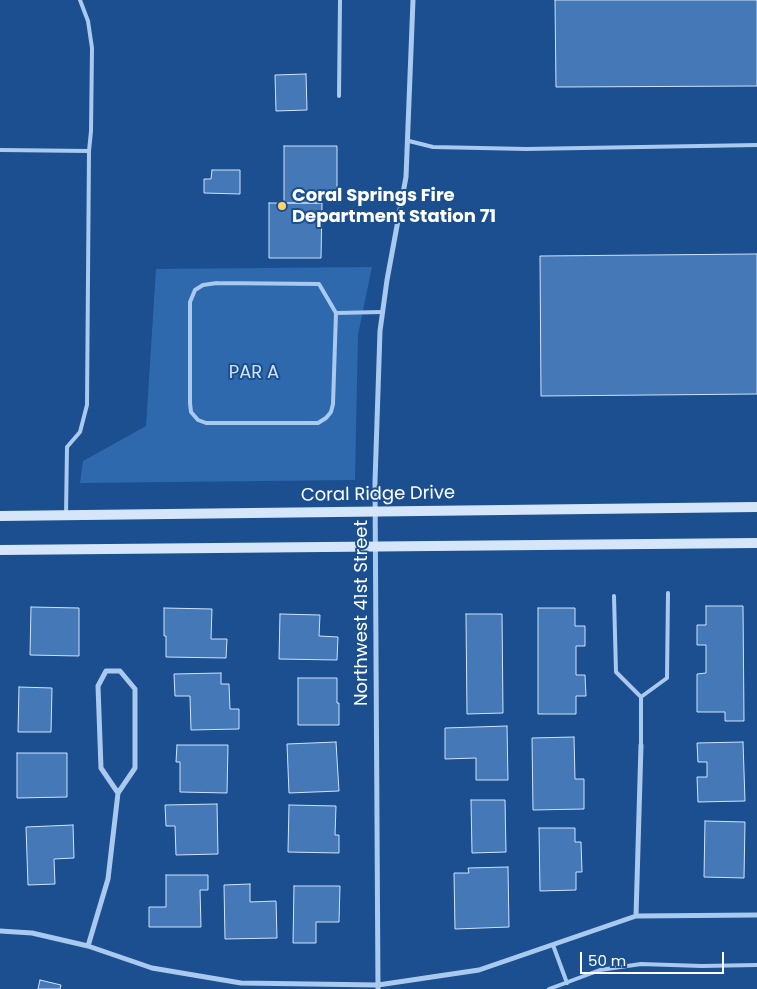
<!DOCTYPE html>
<style>
body{margin:0}
#map{position:relative;width:757px;height:989px;overflow:hidden;background:#1b4f8f;font-family:Poppins,sans-serif}
canvas{display:block}
.scale{position:absolute;left:580px;top:952px;width:144px;height:22px;box-sizing:border-box;border:2px solid #fff;border-top:0;padding-left:6px;font-size:15px;line-height:18px;white-space:nowrap;color:#fff;-webkit-text-stroke:4px #1b4f8f;paint-order:stroke}
</style>
<div id="map">
<canvas width="757" height="989"></canvas>
<div class="scale">50 m</div>
</div>
<script>
const c = document.querySelector('canvas').getContext('2d');
c.lineJoin = 'round';
function fill(path, color) { c.fillStyle = color; c.fill(path, 'evenodd'); }
const poly = rows => new Path2D(rows.map(r => 'M' + r).join(''));
function strokePath(path, color, width, dash) { c.strokeStyle = color; c.lineWidth = width; c.lineCap = dash ? 'butt' : 'round'; c.setLineDash(dash || []); c.stroke(path); }
function label(font, color, halo, rows, align = 'center') {
  c.font = font + ' Poppins,sans-serif'; c.lineWidth = 4; c.setLineDash([]); c.textBaseline = 'middle'; c.strokeStyle = halo; c.fillStyle = color; for (const [text, x, y, turn = 0] of rows) {
    c.save(); c.translate(x, y); c.rotate((+turn || 0) * Math.PI / 180); c.textAlign = isNaN(turn) ? turn : align; if (halo) c.strokeText(text, 0, 0); c.fillText(text, 0, 0); c.restore();
  }
}
const green = poly([
 [372,267,358,335,355,480,80,483,83,461,146,426,156,269]
]);
const building = poly([
 [555,0,757,0,757,86,556,87,555,0],
 [306,74,307,110,276,111,275,75,306,74],
 [284,146,337,146,337,197,319,197,319,203,284,203,284,146],
 [212,170,240,170,240,194,204,193,204,179,211,179,212,170],
 [269,203,322,203,321,258,269,258,269,203],
 [757,254,757,394,541,396,540,256,757,254],
 [706,606,743,606,744,721,725,721,725,712,697,712,697,674,706,673,706,645,697,645,697,625,706,625,706,606],
 [31,607,79,608,79,656,30,655,31,607],
 [164,608,212,609,211,639,227,639,226,658,166,657,166,636,164,636,164,608],
 [538,608,575,608,575,626,585,626,585,646,576,646,576,675,585,675,586,696,576,696,576,714,538,714,538,608],
 [280,614,320,615,319,636,338,637,337,660,279,659,280,614],
 [466,614,502,614,503,713,467,714,466,614],
 [221,673,221,684,229,684,230,709,239,709,239,729,191,730,190,696,175,696,174,674,221,673],
 [298,678,337,678,337,703,339,703,339,725,298,725,298,678],
 [19,687,52,688,51,732,18,732,19,687],
 [507,726,508,780,476,780,476,758,445,759,445,728,507,726],
 [574,737,575,779,584,779,584,809,533,810,532,738,574,737],
 [336,742,339,791,289,793,287,744,336,742],
 [743,742,745,801,698,802,697,777,707,777,707,762,698,762,697,743,743,742],
 [177,745,228,745,227,793,180,792,180,762,176,762,177,745],
 [17,753,67,753,67,797,17,798,17,753],
 [471,800,505,800,506,852,472,853,471,800],
 [217,804,218,854,176,855,175,826,166,826,165,805,217,804],
 [289,805,336,806,335,835,339,835,339,853,288,852,289,805],
 [705,821,745,822,744,878,704,877,705,821],
 [73,825,74,858,54,859,55,884,28,885,26,827,73,825],
 [539,828,575,828,575,842,581,842,582,872,576,872,576,890,540,891,539,828],
 [508,867,509,927,455,929,454,873,469,873,468,868,508,867],
 [166,875,208,875,208,890,200,890,201,927,149,927,149,907,166,907,166,875],
 [250,884,250,902,276,901,277,938,225,939,224,885,250,884],
 [294,886,340,886,339,922,316,922,316,943,293,943,294,886],
 [40,980,61,985,60,989,38,989,40,980]
]);
const service = poly([
 [339,96,340,0],
 [409,141,433,147,526,149,757,145],
 [0,150,89,151],
 [217,283,319,284,336,313,333,404,331,412,326,418,318,423,206,423,198,420,191,412,190,403,190,302,195,290,203,285,217,283],
 [336,313,382,312],
 [66,515,67,447,80,432,87,405,89,151,91,131,92,48,88,21,80,0],
 [614,596,616,672,641,697,641,745],
 [641,697,667,678,668,593],
 [553,945,567,983],
 [549,989,600,970,641,964,702,966,757,965]
]);
const minor = poly([
 [636,916,641,745],
 [0,931,32,933,88,946,152,968,241,983,378,985,479,970,636,916,757,915],
 [88,946,108,879,118,793,135,768,135,689,120,671,106,671,98,686,101,768,118,793],
 [378,989,375,482,380,331,387,280,406,177,413,0]
]);
const secondary = poly([
 [0,516,757,507],
 [0,550,757,543]
]);
const markers = [
 [282,206,5,"#ffd166"]
];
const poiNames = [
 ["Coral Springs Fire",292,196],
 ["Department Station 71",292,217]
];
const parkNames = [
 ["PAR A",254,373]
];
const streetNames = [
 ["Coral Ridge Drive",378,495,-1],
 ["Northwest 41st Street",362,613,-90]
];
fill(green, '#2e69ad');
fill(building, '#4478b7');
strokePath(building, '#cfe3fa', 1);
strokePath(service, '#a9c9ee', 4);
strokePath(minor, '#a9c9ee', 5);
strokePath(secondary, '#d6e6fa', 10);
for (const [x, y, r, color] of markers) { const dot = new Path2D(); dot.arc(x, y, r, 0, 2 * Math.PI); c.fillStyle = color; c.fill(dot); strokePath(dot, '#1b4f8f', 2); }
label('bold 18px', '#fff', '#1b4f8f', poiNames, 'left');
label('18px', '#cfe3fa', '#1b4f8f', parkNames);
label('18px', '#fff', '#1b4f8f', streetNames);
</script>
